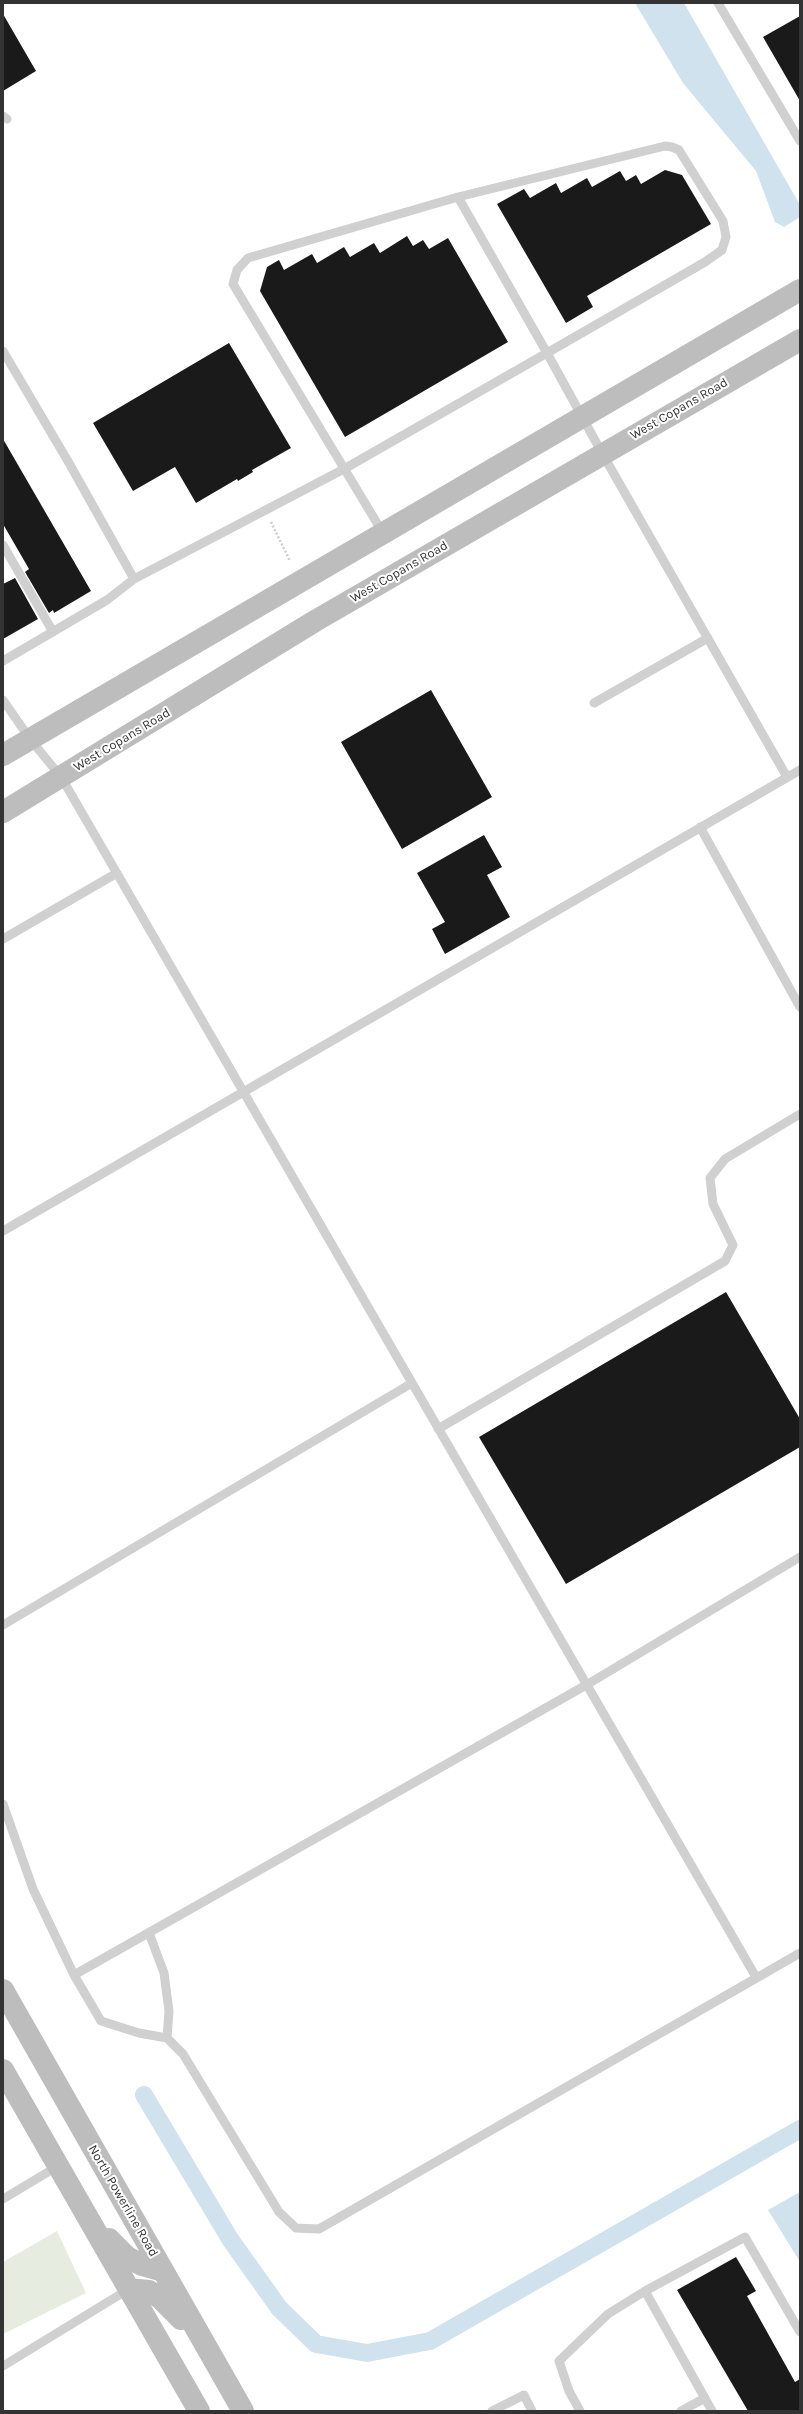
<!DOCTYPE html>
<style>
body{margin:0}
#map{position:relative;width:803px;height:2414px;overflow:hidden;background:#fff;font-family:Karla,sans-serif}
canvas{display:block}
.frame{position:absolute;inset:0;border:4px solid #333;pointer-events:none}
</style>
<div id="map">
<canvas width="803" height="2414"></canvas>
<div class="frame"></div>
</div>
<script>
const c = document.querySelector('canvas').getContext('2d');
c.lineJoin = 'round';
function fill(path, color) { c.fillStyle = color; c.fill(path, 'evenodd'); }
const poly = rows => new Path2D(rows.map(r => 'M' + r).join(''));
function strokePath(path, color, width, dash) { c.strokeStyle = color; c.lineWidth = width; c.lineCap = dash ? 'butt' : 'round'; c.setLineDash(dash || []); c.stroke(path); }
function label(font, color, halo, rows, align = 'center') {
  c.font = font + ' Karla,sans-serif'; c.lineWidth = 4; c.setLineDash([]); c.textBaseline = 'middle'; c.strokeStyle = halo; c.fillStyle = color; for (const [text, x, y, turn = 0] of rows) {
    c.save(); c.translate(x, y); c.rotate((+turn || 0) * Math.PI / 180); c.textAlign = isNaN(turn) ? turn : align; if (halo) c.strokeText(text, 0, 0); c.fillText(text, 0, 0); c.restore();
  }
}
const green = poly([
 [57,2231,86,2293,3,2334,3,2262]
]);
const water = poly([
 [635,3,684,3,800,205,800,217,784,227,775,222,756,171,683,83],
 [800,2192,800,2262,768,2210]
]);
const canal = poly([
 [144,2095,230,2239,279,2308,316,2344,367,2353,430,2341,800,2129]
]);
const building = poly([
 [3,14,36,71,3,91],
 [800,16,800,101,763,37],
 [665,170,682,175,711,224,587,296,593,307,566,323,497,204,524,189,530,198,556,183,561,193,587,178,592,187,620,171,626,181,636,175,641,184],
 [407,236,413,246,423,240,429,249,448,238,508,342,345,437,260,291,267,267,279,260,284,270,312,254,317,263,344,247,350,257,374,243,380,253],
 [229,343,291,448,252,470,253,472,238,481,237,479,196,503,175,467,133,491,93,423],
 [3,439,91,591,54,613,53,610,49,613,25,572,29,569,3,524],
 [15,578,38,619,3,639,3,584],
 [431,690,492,797,402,849,341,742],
 [484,835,502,867,487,875,510,917,445,954,432,929,445,922,417,873],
 [726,1292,800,1419,800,1447,566,1584,479,1437],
 [736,2257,756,2291,747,2296,795,2382,800,2379,800,2411,748,2411,677,2290]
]);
const path = poly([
 [271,522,290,561]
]);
const lane = poly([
 [718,3,800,141],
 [3,116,7,119],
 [3,351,69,463,134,579],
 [383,533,233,284,237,270,248,258,458,197],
 [3,545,53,632],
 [3,661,107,600,134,579,344,469,547,353,705,262,722,250,726,237,723,221,679,150,672,147,665,146,458,197,547,353,602,453,787,777],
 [3,700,30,739,61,777,71,794,756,1977],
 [594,703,708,638],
 [700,827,800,1007],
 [3,939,117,873],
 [3,1231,800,770],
 [438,1429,725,1261,733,1245,713,1204,710,1178,725,1159,800,1114],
 [3,1625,412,1383],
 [3,1804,33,1889,74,1975,101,2021,139,2033,167,2038,183,2054,279,2212,296,2228,319,2229,800,1953],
 [149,1933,164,1973,169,2011,167,2038],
 [74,1975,588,1684,800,1557],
 [3,2199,58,2166],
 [3,2366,129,2289],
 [492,2411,524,2395,532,2411],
 [580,2411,569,2391,559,2361,608,2314,645,2291],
 [681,2411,705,2398],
 [712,2411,645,2291,745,2237,800,2332]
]);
const secondary = poly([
 [3,755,800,290],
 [3,812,315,621,800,340],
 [3,1990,243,2411],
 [3,2070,199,2411],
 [109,2239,127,2257,142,2265,163,2271],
 [129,2289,149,2291,160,2298,181,2319]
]);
const streetNames = [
 ["West Copans Road",679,409,-30],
 ["West Copans Road",399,572,-30],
 ["West Copans Road",122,740,-31],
 ["North Powerline Road",123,2201,60]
];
fill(green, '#e6ecdf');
fill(water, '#cfe2ee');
strokePath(canal, '#cfe2ee', 18);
fill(building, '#1a1a1a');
strokePath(path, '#cdcdcd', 2.5, [2, 2]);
strokePath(lane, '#d0d0d0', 9);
strokePath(secondary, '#bdbdbd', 22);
label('13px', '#333', '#fff', streetNames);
</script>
